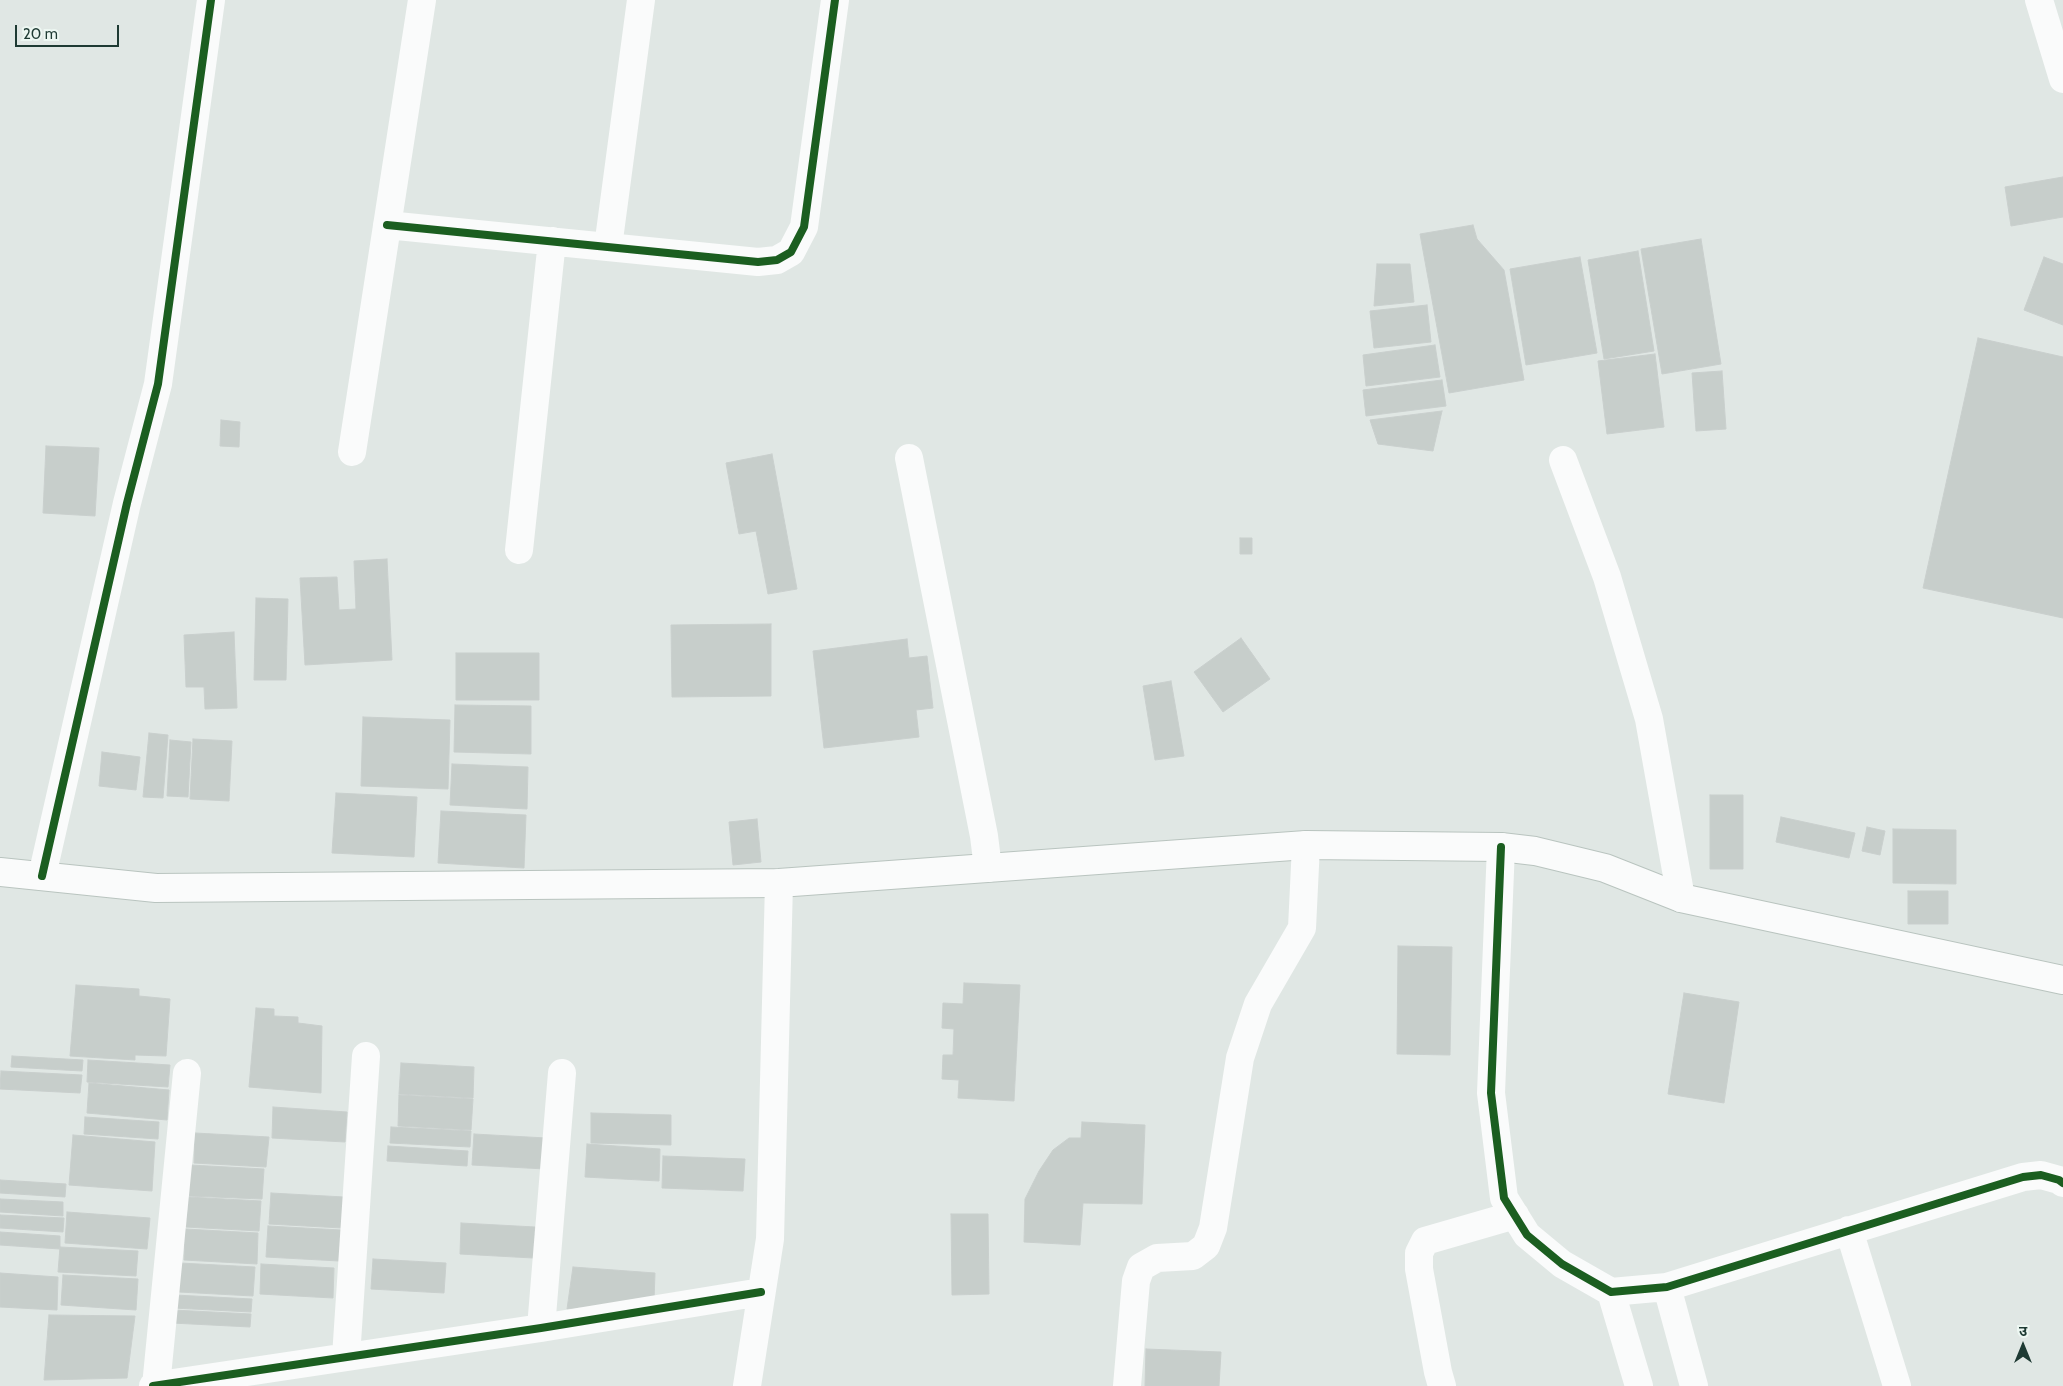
<!DOCTYPE html>
<meta charset="utf-8">
<style>
body{margin:0}
#map{position:relative;width:2063px;height:1386px;overflow:hidden;background:#e0e7e4;font-family:Cabin,"Noto Sans Devanagari",sans-serif}
canvas{display:block}
.north{position:absolute;left:1998px;top:1321px;width:50px;height:50px;-webkit-text-stroke:4px #edf7f2;paint-order:stroke;rotate:0deg;font-size:14px;font-weight:700;line-height:20px;text-align:center;color:#1e3a33}
.north::after{content:'';display:block;margin:auto;width:18px;height:22px;background:#1e3a33;clip-path:polygon(50% 0,100% 100%,50% 72%,0 100%)}
.scale{position:absolute;left:15px;top:25px;width:104px;height:22px;box-sizing:border-box;border:2px solid #1e3a33;border-top:0;padding-left:6px;font-size:15px;line-height:18px;white-space:nowrap;color:#1e3a33;-webkit-text-stroke:4px #edf7f2;paint-order:stroke}
</style>
<div id="map">
<canvas width="2063" height="1386"></canvas>
<div class="north">उ</div>
<div class="scale">20 m</div>
</div>
<script>
const c = document.querySelector('canvas').getContext('2d');
c.lineJoin = 'round';
function fill(path, color) { c.fillStyle = color; c.fill(path, 'evenodd'); }
const poly = rows => new Path2D(rows.map(r => 'M' + r).join(''));
function strokePath(path, color, width, dash) { c.strokeStyle = color; c.lineWidth = width; c.lineCap = dash ? 'butt' : 'round'; c.setLineDash(dash || []); c.stroke(path); }
const building = poly([
 [2063,177,2063,217,2011,226,2005,187,2063,177],
 [1473,225,1477,239,1504,270,1524,380,1449,393,1420,234,1473,225],
 [1701,239,1721,364,1662,374,1641,249,1701,239],
 [1638,251,1654,351,1604,359,1588,260,1638,251],
 [1580,257,1597,353,1526,365,1510,269,1580,257],
 [2044,257,2063,264,2063,325,2024,310,2044,257],
 [1377,264,1410,264,1414,302,1374,306,1377,264],
 [1427,305,1431,342,1374,348,1370,311,1427,305],
 [1978,338,2063,357,2063,618,1923,588,1978,338],
 [1435,345,1440,377,1366,386,1363,355,1435,345],
 [1655,354,1664,427,1607,434,1598,361,1655,354],
 [1722,371,1726,429,1696,431,1692,373,1722,371],
 [1442,380,1446,406,1366,416,1363,390,1442,380],
 [1442,411,1433,451,1378,444,1370,420,1442,411],
 [221,420,240,422,239,447,220,446,221,420],
 [46,446,99,448,95,516,43,513,46,446],
 [772,454,797,589,768,594,756,531,739,534,726,463,772,454],
 [1240,538,1252,538,1252,554,1240,554,1240,538],
 [387,559,392,660,305,665,300,578,337,577,339,610,356,609,354,561,387,559],
 [256,598,288,599,286,680,254,680,256,598],
 [771,624,771,696,672,697,671,625,771,624],
 [234,632,237,708,205,709,204,687,186,687,184,635,234,632],
 [1241,638,1270,679,1223,712,1194,672,1241,638],
 [907,639,909,658,927,656,933,708,916,710,919,737,824,748,813,651,907,639],
 [456,653,539,653,539,700,456,700,456,653],
 [1171,681,1184,756,1155,760,1143,686,1171,681],
 [455,705,531,706,531,754,454,752,455,705],
 [363,717,450,720,448,789,361,786,363,717],
 [149,733,168,735,163,798,143,797,149,733],
 [193,739,232,741,229,801,190,799,193,739],
 [170,740,191,742,188,797,167,796,170,740],
 [102,752,140,757,136,790,99,786,102,752],
 [452,764,528,767,527,809,450,805,452,764],
 [336,793,417,797,414,857,332,853,336,793],
 [1710,795,1743,795,1743,869,1710,869,1710,795],
 [441,811,526,815,524,868,438,863,441,811],
 [1781,817,1855,833,1849,858,1776,842,1781,817],
 [757,819,761,862,733,865,729,822,757,819],
 [1867,827,1885,831,1880,855,1862,851,1867,827],
 [1893,829,1956,830,1956,884,1893,883,1893,829],
 [1908,891,1948,891,1948,924,1908,924,1908,891],
 [1398,946,1452,947,1450,1055,1397,1054,1398,946],
 [964,983,1020,985,1014,1101,958,1098,959,1080,942,1079,943,1055,953,1055,954,1029,942,1028,943,1003,963,1004,964,983],
 [76,985,139,989,139,996,170,999,166,1056,135,1055,135,1060,70,1056,76,985],
 [1684,993,1739,1002,1724,1103,1668,1094,1684,993],
 [256,1008,274,1009,274,1016,298,1017,298,1023,322,1026,321,1093,249,1087,256,1008],
 [12,1056,83,1060,82,1071,11,1067,12,1056],
 [88,1060,170,1065,168,1087,87,1082,88,1060],
 [401,1063,474,1067,473,1098,399,1094,401,1063],
 [1,1071,82,1075,80,1093,0,1089,1,1071],
 [89,1083,169,1090,167,1120,87,1113,89,1083],
 [399,1095,473,1099,471,1130,398,1126,399,1095],
 [273,1107,347,1112,345,1142,272,1138,273,1107],
 [591,1113,671,1115,671,1145,591,1143,591,1113],
 [85,1117,159,1122,158,1139,84,1134,85,1117],
 [1082,1122,1145,1125,1142,1204,1083,1203,1080,1245,1024,1242,1025,1199,1039,1171,1053,1150,1069,1138,1081,1138,1082,1122],
 [391,1127,471,1131,470,1147,390,1143,391,1127],
 [195,1133,269,1137,266,1167,194,1163,195,1133],
 [474,1134,546,1138,545,1169,472,1165,474,1134],
 [73,1135,155,1142,152,1191,69,1185,73,1135],
 [587,1144,660,1149,659,1181,585,1177,587,1144],
 [388,1146,468,1151,467,1166,387,1161,388,1146],
 [663,1156,745,1159,743,1191,662,1188,663,1156],
 [190,1165,264,1169,262,1199,189,1196,190,1165],
 [0,1180,66,1184,65,1197,0,1193,0,1180],
 [271,1193,344,1197,342,1228,269,1224,271,1193],
 [188,1197,261,1201,259,1231,186,1227,188,1197],
 [0,1199,63,1202,63,1216,0,1212,0,1199],
 [67,1212,150,1218,147,1249,65,1243,67,1212],
 [951,1214,988,1214,989,1294,952,1295,951,1214],
 [0,1215,64,1218,63,1232,0,1228,0,1215],
 [461,1223,535,1227,533,1258,460,1254,461,1223],
 [268,1226,341,1230,339,1261,266,1257,268,1226],
 [185,1229,258,1233,257,1264,184,1260,185,1229],
 [0,1232,60,1236,60,1249,0,1245,0,1232],
 [60,1247,138,1251,136,1276,58,1272,60,1247],
 [373,1259,446,1263,444,1293,371,1289,373,1259],
 [180,1263,255,1267,253,1296,179,1292,180,1263],
 [261,1264,334,1268,333,1298,260,1294,261,1264],
 [573,1267,655,1273,654,1301,567,1309,573,1267],
 [0,1273,58,1277,57,1310,0,1307,0,1273],
 [63,1275,138,1279,136,1310,61,1305,63,1275],
 [175,1295,252,1299,251,1312,173,1308,175,1295],
 [173,1310,251,1314,250,1327,172,1323,173,1310],
 [49,1315,135,1316,127,1378,44,1380,49,1315],
 [1146,1349,1221,1352,1219,1386,1145,1386,1146,1349]
]);
const street = poly([
 [2039,0,2063,79],
 [387,225,758,262,777,260,791,252,804,227,835,0],
 [608,247,641,0],
 [352,452,422,0],
 [909,458,984,836,988,868],
 [1563,460,1607,577,1649,719,1681,898],
 [519,550,552,241],
 [1501,847,1491,1093,1504,1198,1527,1235,1562,1264,1611,1292,1667,1287,2023,1177,2041,1175,2059,1180,2063,1183],
 [42,876,127,503,158,384,211,0],
 [1849,1230,1897,1386],
 [1667,1287,1694,1386],
 [1611,1292,1639,1386],
 [541,1328,562,1073],
 [346,1357,366,1056],
 [153,1386,541,1328,761,1292],
 [156,1386,187,1073],
 [747,1386,770,1239,779,883],
 [1127,1386,1136,1281,1141,1267,1157,1258,1193,1256,1206,1246,1213,1228,1240,1058,1258,1004,1302,928,1306,845],
 [1442,1386,1438,1372,1419,1269,1419,1253,1425,1241,1515,1215]
]);
const secondary = poly([
 [0,872,156,888,779,883,1306,845,1501,847,1535,851,1605,868,1681,898,2063,980]
]);
const cycleway = poly([
 [387,225,758,262,777,260,791,252,804,227,835,0],
 [1501,847,1491,1093,1504,1198,1527,1235,1562,1264,1611,1292,1667,1287,2023,1177,2041,1175,2059,1180,2063,1183],
 [42,876,127,503,158,384,211,0],
 [153,1386,541,1328,761,1292]
]);
fill(building, '#c7cecb');
strokePath(building, '#c9cfcd', 1);
strokePath(secondary, '#b9c4bf', 30);
strokePath(street, '#fafbfb', 28);
strokePath(secondary, '#fafbfb', 28);
strokePath(cycleway, '#1b5e20', 8);
</script>
